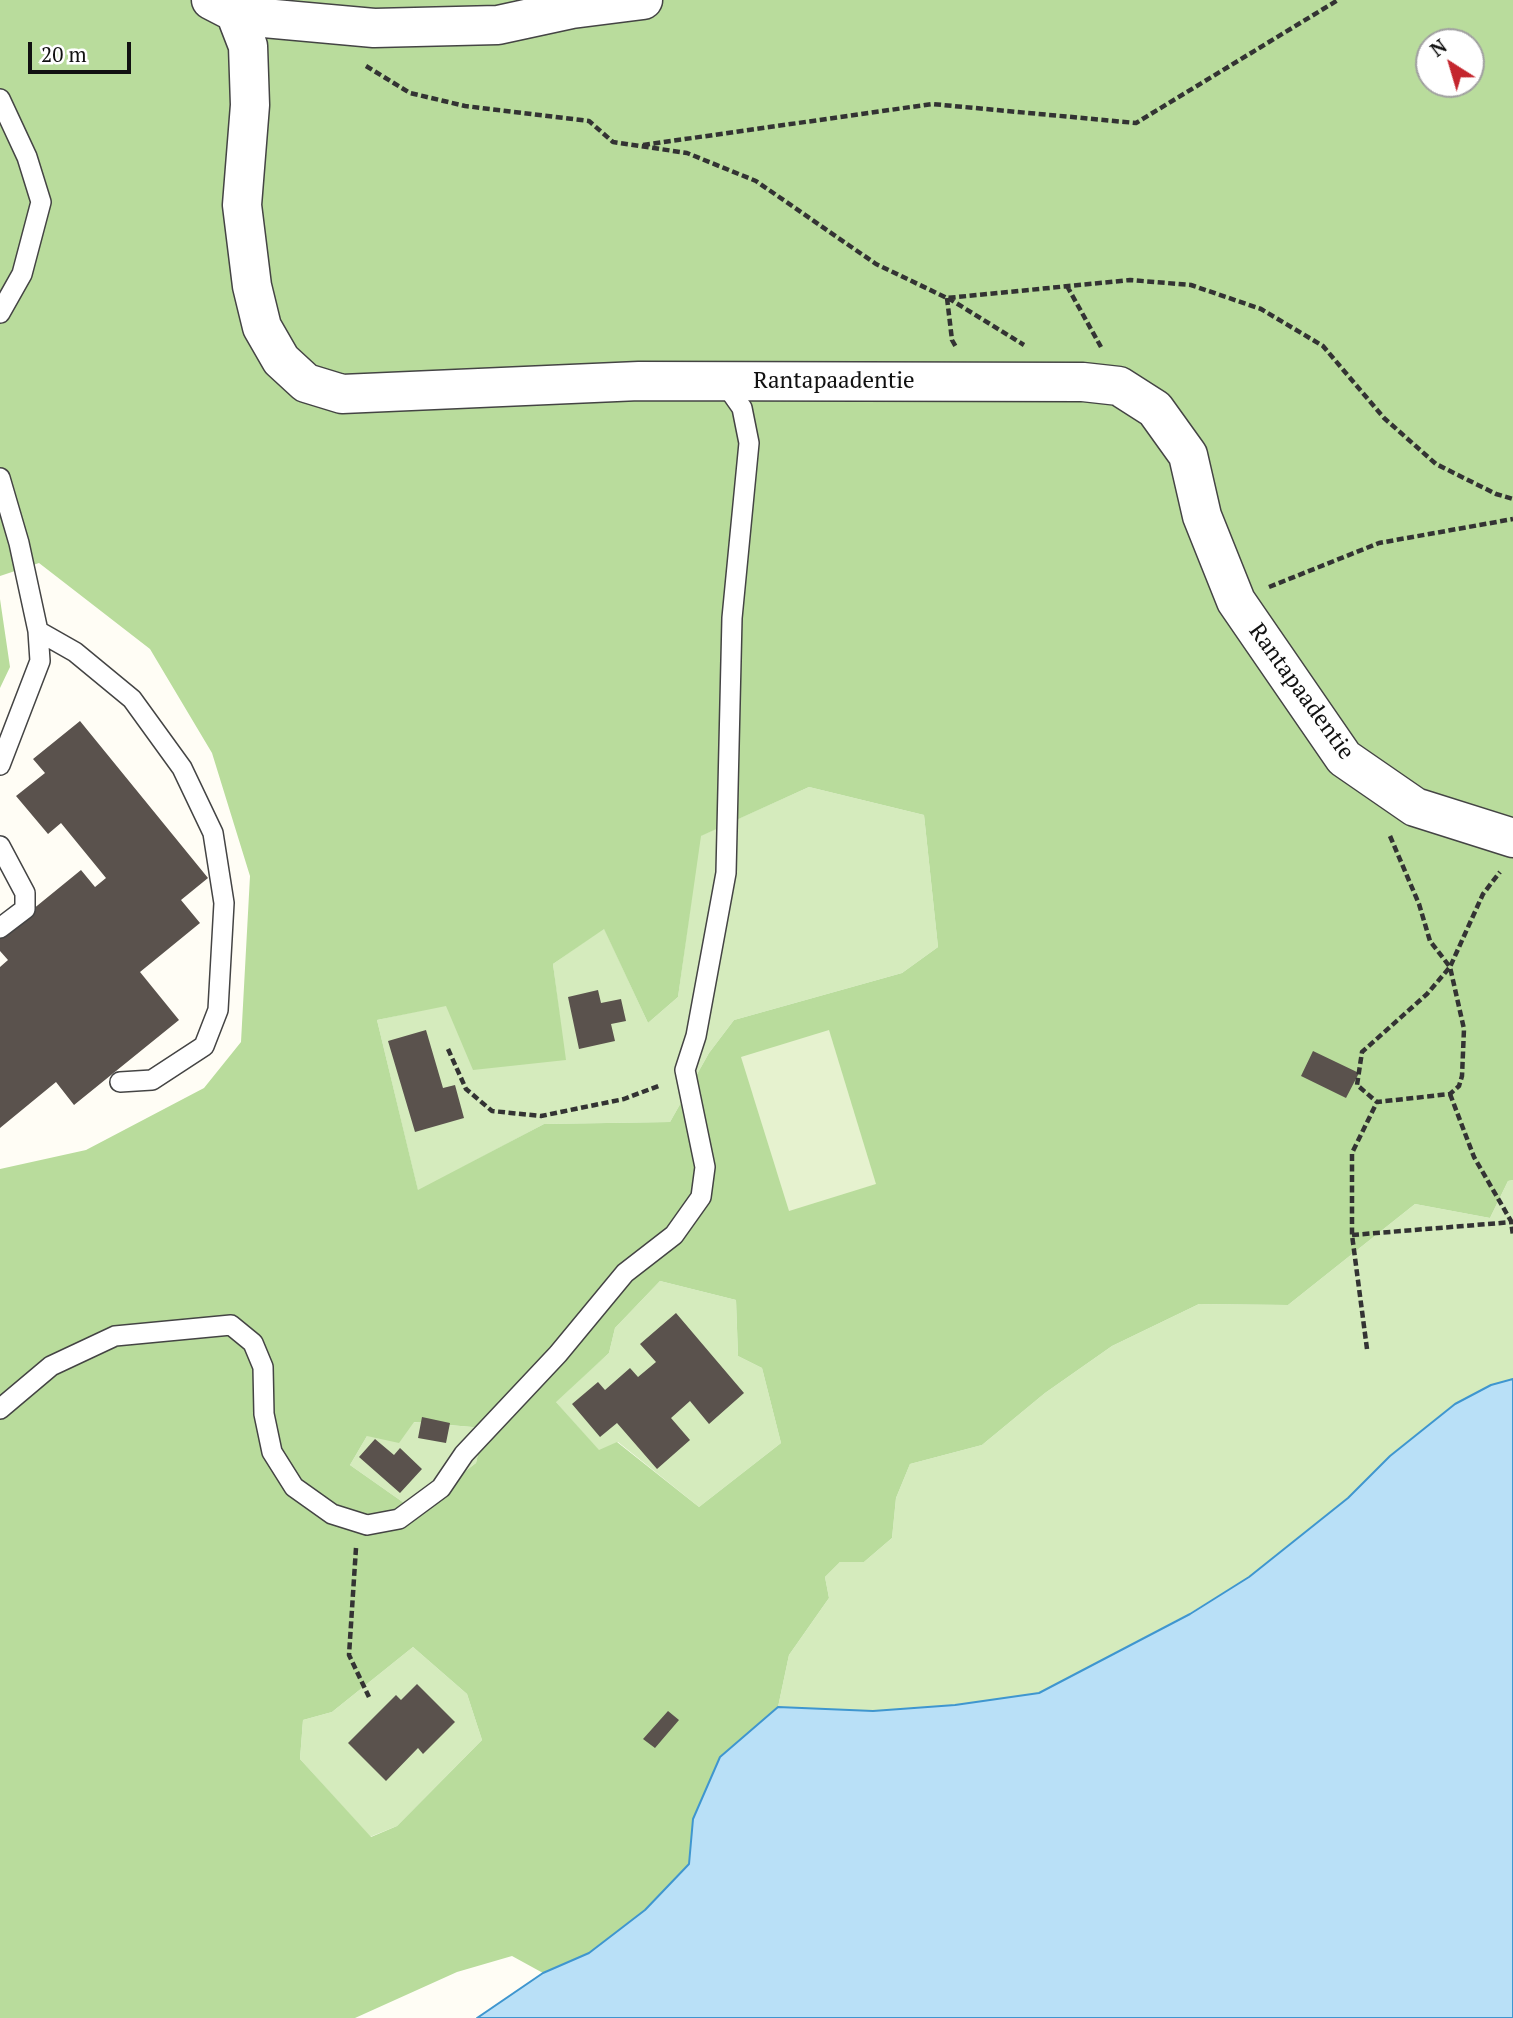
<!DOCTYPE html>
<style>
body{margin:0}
#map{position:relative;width:1513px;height:2018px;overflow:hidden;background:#fffdf5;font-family:"PT Serif",serif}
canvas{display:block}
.north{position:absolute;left:1415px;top:28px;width:70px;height:70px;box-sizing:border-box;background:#fff;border:2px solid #a0a0a0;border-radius:50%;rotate:323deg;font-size:19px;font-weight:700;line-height:28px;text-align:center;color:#111}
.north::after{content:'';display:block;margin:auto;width:24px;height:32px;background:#c4262e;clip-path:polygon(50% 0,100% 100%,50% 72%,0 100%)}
.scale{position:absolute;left:28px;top:42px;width:103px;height:32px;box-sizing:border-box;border:4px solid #111;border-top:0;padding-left:9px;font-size:21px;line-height:24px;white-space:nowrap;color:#111;-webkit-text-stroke:5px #fff;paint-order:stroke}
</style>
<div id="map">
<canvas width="1513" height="2018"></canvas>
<div class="north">N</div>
<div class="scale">20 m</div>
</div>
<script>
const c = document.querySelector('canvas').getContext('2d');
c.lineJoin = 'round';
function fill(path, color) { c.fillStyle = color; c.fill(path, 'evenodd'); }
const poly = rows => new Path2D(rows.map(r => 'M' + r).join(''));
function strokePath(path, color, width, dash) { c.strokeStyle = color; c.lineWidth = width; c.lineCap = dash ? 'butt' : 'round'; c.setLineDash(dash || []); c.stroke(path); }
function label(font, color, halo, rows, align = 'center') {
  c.font = font + ' "PT Serif",serif'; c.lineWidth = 7; c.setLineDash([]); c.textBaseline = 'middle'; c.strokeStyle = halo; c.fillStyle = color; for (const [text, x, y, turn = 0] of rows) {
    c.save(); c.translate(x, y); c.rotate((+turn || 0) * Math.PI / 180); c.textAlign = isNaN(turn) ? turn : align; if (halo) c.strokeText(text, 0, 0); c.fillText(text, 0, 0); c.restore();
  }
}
const green = poly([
 [809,787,924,815,938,947,902,973,734,1020,709,1053,670,1122,544,1124,418,1191,377,1020,446,1005,565,1060,553,964,604,928,648,1023,678,997,700,836],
 [1513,1180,1513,1379,1491,1385,1455,1404,1390,1456,1348,1498,1249,1577,1190,1613,1039,1693,955,1705,873,1711,778,1707,789,1655,829,1598,825,1577,840,1562,864,1562,892,1538,896,1498,910,1464,982,1445,1045,1393,1112,1346,1199,1304,1288,1305,1415,1204,1490,1218,1508,1181],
 [660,1281,736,1300,738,1356,762,1368,781,1443,699,1507,618,1442,599,1451,555,1401,609,1353,615,1328],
 [413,1422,484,1428,476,1463,414,1510,350,1465,367,1436],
 [413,1647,467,1694,482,1740,397,1826,370,1837,300,1759,303,1720,332,1712]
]);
const forest = poly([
 [0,0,1513,0,1513,1180,1508,1181,1490,1218,1415,1204,1288,1305,1199,1304,1112,1346,1045,1393,982,1445,910,1464,896,1498,892,1538,864,1562,840,1562,825,1577,829,1598,789,1655,778,1707,720,1757,693,1819,689,1864,645,1910,589,1953,543,1973,512,1956,457,1972,355,2018,0,2018,0,1169,86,1150,204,1088,241,1042,250,876,212,753,150,649,39,563,0,576],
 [1429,42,1471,42,1471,84,1429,84],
 [809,787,924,815,938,947,902,973,734,1020,709,1053,670,1122,544,1124,418,1190,377,1020,446,1006,473,1070,566,1060,553,964,604,929,648,1023,678,997,701,836],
 [660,1281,736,1300,738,1356,762,1368,781,1443,699,1507,617,1442,599,1450,556,1402,609,1353,615,1328],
 [414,1422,484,1428,476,1463,414,1510,350,1465,367,1436,399,1443],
 [413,1647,467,1694,482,1740,397,1826,371,1837,300,1759,303,1720,332,1712],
 [0,599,10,667,0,688]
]);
const pitch = poly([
 [829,1030,876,1184,789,1211,741,1057]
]);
const water = poly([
 [1513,1379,1513,2018,477,2018,543,1973,589,1953,645,1910,689,1864,693,1819,720,1757,778,1707,873,1711,955,1705,1039,1693,1190,1614,1249,1577,1348,1498,1390,1456,1455,1404,1491,1385,1513,1379]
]);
const building = poly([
 [80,721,208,878,181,900,200,923,140,972,179,1020,74,1105,56,1082,0,1128,0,967,8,960,0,951,0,936,81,870,95,887,106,878,61,823,48,834,16,796,45,773,33,759],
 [598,990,601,1003,621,999,626,1021,611,1024,615,1041,579,1049,568,997],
 [426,1030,443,1088,455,1085,464,1118,415,1132,388,1041],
 [1313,1051,1359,1073,1346,1098,1301,1076],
 [676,1313,744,1393,709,1424,690,1401,671,1418,690,1440,657,1469,617,1423,600,1437,572,1404,598,1382,605,1390,630,1368,638,1377,656,1362,640,1344],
 [422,1417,450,1423,446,1443,418,1438],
 [375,1439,394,1455,400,1448,422,1469,400,1493,359,1457],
 [417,1684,455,1722,423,1754,418,1748,386,1781,348,1743,396,1695,401,1700],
 [668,1711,679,1720,655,1748,643,1739]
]);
const path = poly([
 [366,66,410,93,465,106,589,121,613,142,687,153,756,181,876,264,947,298,1130,280,1191,285,1261,309,1323,346,1384,418,1436,464,1496,494,1513,499],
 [643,145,932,104,1136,123,1338,0],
 [1067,286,1101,347],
 [947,298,952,340,956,347],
 [948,298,1024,345],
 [1269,587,1379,543,1513,519],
 [1390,836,1419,904,1430,941,1450,967,1427,994,1362,1052,1357,1085,1377,1102,1450,1094,1459,1086,1462,1076,1464,1029,1450,967,1483,894,1500,872],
 [448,1049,466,1089,492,1111,541,1116,624,1099,661,1085],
 [1450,1094,1474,1157,1511,1221,1513,1236],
 [1352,1235,1513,1222],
 [1367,1349,1352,1235,1352,1153,1377,1102],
 [356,1548,349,1655,369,1697]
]);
const service = poly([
 [0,99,27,157,41,202,22,274,0,313],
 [0,478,19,543,38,631,40,661,0,765],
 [38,631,75,652,132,699,182,768,213,833,224,903,218,1010,204,1046,152,1080,120,1082],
 [0,846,25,893,25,909,0,928],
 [0,1409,51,1366,115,1336,231,1325,253,1343,263,1367,264,1414,272,1452,294,1487,332,1514,367,1525,399,1519,441,1488,464,1454,558,1354,625,1273,674,1235,701,1197,705,1167,685,1070,696,1036,726,873,732,618,749,443,742,408,723,381]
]);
const minor = poly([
 [211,0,242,16,374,28,498,25,572,9,643,0],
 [236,15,248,46,250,105,242,205,252,286,262,327,281,360,306,383,342,394,639,381,1083,382,1119,386,1155,409,1188,455,1202,516,1236,601,1344,758,1415,807,1513,838]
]);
const streetNames = [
 ["Rantapaadentie",834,381],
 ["Rantapaadentie",1301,692,54]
];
fill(green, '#d5ebbd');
fill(forest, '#b9dc9c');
fill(pitch, '#e6f2cf');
fill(water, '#b9e0f7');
strokePath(water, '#3f96cf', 2);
fill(building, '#5a524d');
strokePath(service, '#444', 22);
strokePath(minor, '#444', 41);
strokePath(path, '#333', 4.5, [7, 3.5]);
strokePath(service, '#fff', 19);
strokePath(minor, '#fff', 38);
label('23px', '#111', '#fff', streetNames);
</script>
